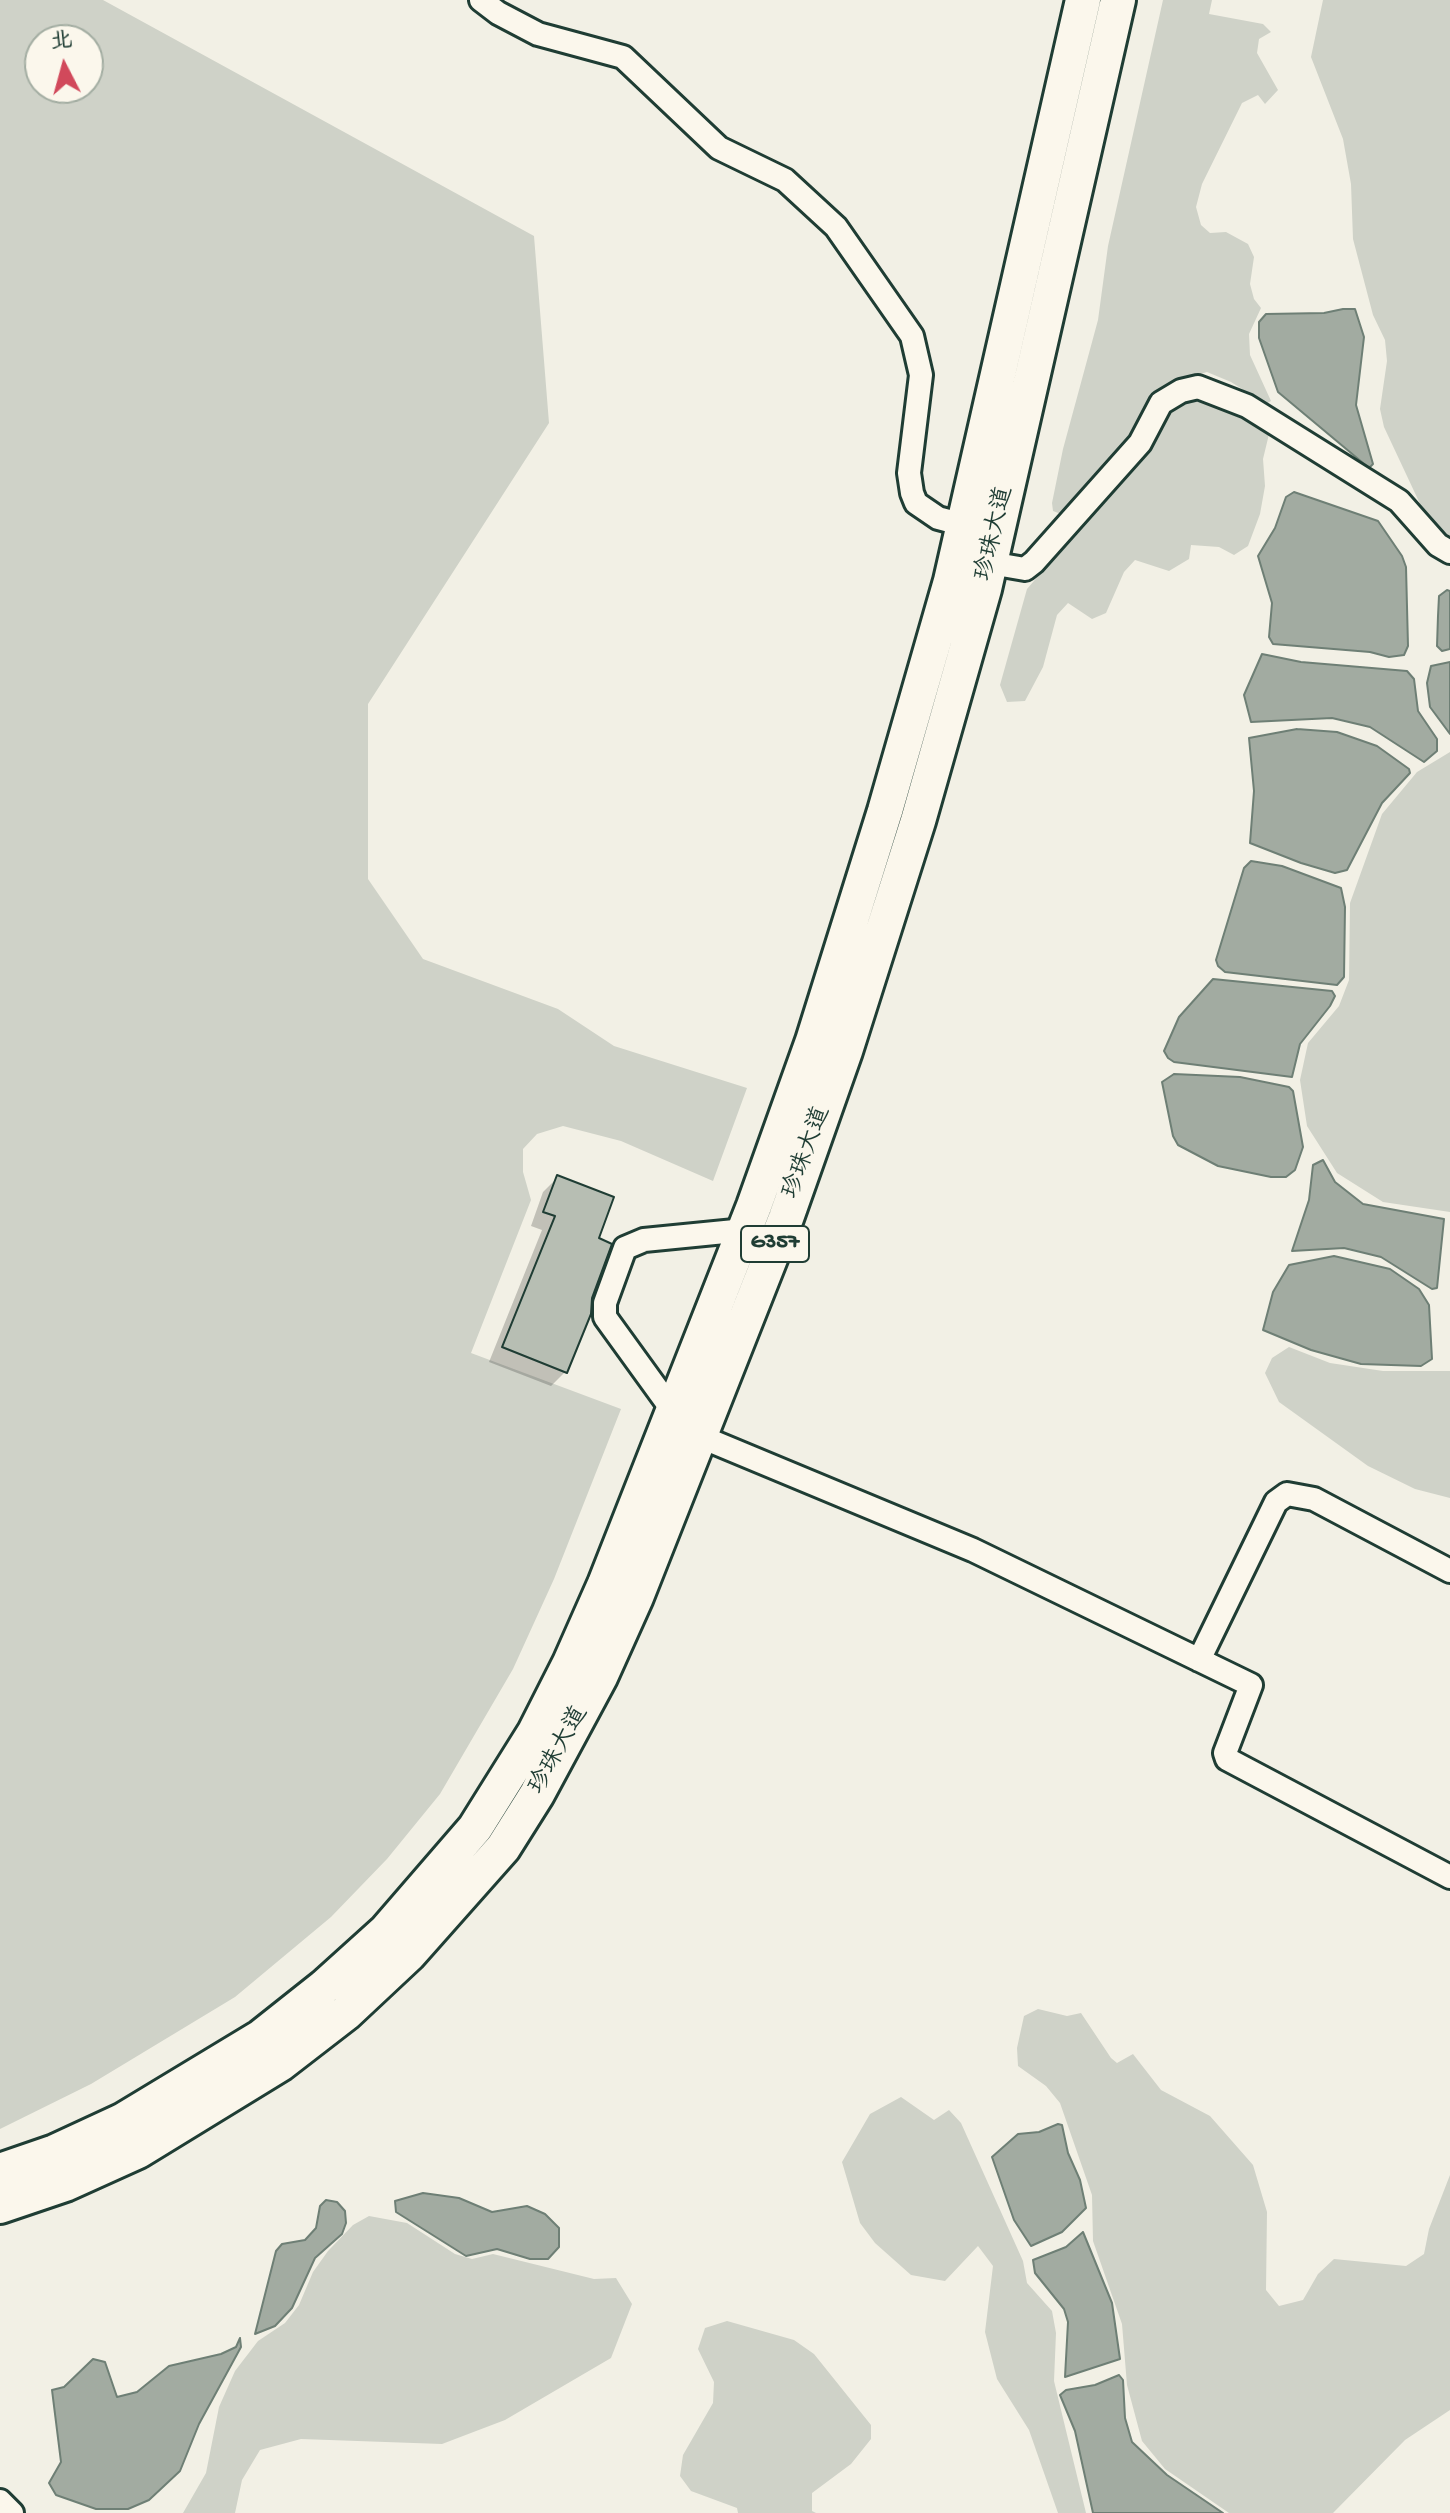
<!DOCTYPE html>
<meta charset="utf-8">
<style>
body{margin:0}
#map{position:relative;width:1450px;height:2513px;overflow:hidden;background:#f2f0e5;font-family:"Gochi Hand","LXGW WenKai TC",sans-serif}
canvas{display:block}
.north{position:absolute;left:24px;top:24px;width:80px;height:80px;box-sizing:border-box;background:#fbf7ec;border:2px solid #a3ada2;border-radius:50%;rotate:354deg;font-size:22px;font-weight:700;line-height:32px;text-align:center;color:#1f3d34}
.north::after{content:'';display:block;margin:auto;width:28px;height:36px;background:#d1495b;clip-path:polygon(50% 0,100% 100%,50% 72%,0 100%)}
</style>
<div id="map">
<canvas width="1450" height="2513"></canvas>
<div class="north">北</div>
</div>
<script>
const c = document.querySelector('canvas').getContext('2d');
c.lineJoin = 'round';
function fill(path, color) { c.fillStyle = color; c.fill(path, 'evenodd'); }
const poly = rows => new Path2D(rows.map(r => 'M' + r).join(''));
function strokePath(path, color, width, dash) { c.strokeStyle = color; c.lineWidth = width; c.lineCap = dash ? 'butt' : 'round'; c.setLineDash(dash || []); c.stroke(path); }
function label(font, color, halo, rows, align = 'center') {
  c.font = font + ' "Gochi Hand","LXGW WenKai TC",sans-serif'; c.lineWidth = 8; c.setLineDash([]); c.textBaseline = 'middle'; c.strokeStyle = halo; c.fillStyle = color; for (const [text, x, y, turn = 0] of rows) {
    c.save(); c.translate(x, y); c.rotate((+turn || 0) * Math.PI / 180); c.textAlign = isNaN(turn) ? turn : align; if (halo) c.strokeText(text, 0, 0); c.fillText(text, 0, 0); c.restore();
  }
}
const green = poly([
 [0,0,103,0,534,236,549,423,368,704,368,879,423,959,558,1009,614,1046,747,1088,713,1181,621,1141,563,1126,537,1134,523,1149,523,1172,531,1200,471,1353,621,1409,554,1579,513,1669,440,1794,387,1859,331,1917,235,1997,91,2084,0,2129],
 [40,40,88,40,88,88,40,88],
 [1163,0,1212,0,1209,14,1263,24,1271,32,1259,39,1257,53,1278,90,1265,104,1258,95,1242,103,1202,184,1196,207,1201,225,1210,233,1226,232,1248,244,1254,257,1250,284,1254,299,1261,308,1249,334,1250,355,1271,401,1266,404,1231,382,1207,372,1184,379,1061,514,1053,511,1052,503,1063,449,1098,320,1108,246],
 [1323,0,1450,0,1450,541,1429,523,1384,427,1380,409,1387,361,1385,340,1373,315,1353,239,1351,184,1343,139,1311,57],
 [1200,395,1214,398,1270,430,1263,459,1265,486,1260,514,1248,546,1234,555,1219,547,1191,545,1189,559,1169,571,1135,560,1124,572,1106,613,1092,619,1068,603,1057,615,1043,667,1025,701,1007,702,1000,685,1027,589,1146,451,1176,406],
 [1450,752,1450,1212,1383,1202,1337,1173,1307,1126,1300,1080,1308,1043,1339,1006,1349,980,1350,903,1382,814,1417,772],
 [1289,1347,1330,1363,1383,1371,1450,1371,1450,1498,1415,1489,1368,1466,1279,1402,1265,1373,1272,1358],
 [1038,2009,1067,2016,1081,2013,1111,2058,1117,2063,1133,2054,1161,2090,1210,2116,1253,2165,1267,2212,1266,2290,1279,2306,1303,2300,1318,2274,1334,2259,1406,2266,1424,2254,1429,2229,1450,2175,1450,2410,1405,2440,1333,2513,1229,2513,1165,2469,1142,2441,1127,2385,1122,2324,1093,2241,1092,2195,1060,2103,1046,2086,1018,2066,1017,2048,1024,2016],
 [901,2097,934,2120,949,2110,961,2123,1023,2261,1027,2283,1052,2311,1056,2333,1054,2381,1086,2513,1058,2513,1029,2430,997,2379,985,2332,993,2266,978,2246,945,2281,911,2275,875,2243,860,2223,842,2162,870,2114],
 [369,2216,407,2223,455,2254,472,2259,493,2254,594,2279,616,2278,632,2304,611,2358,505,2420,442,2444,301,2439,260,2450,242,2480,235,2513,183,2513,206,2473,219,2407,235,2371,258,2341,285,2323,299,2305,313,2272,328,2251,353,2225],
 [727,2321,794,2340,814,2354,871,2425,871,2439,851,2464,812,2493,812,2511,816,2513,738,2513,737,2508,691,2491,680,2476,683,2455,713,2403,714,2382,698,2349,705,2328]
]);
const water = poly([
 [1343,309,1355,309,1364,337,1356,405,1373,464,1369,468,1278,392,1259,338,1259,322,1266,314,1324,313,1343,309],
 [1294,492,1378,521,1402,556,1406,567,1408,646,1404,655,1389,657,1370,652,1273,644,1269,637,1272,603,1258,556,1275,528,1286,497,1294,492],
 [1447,590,1450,591,1450,649,1442,651,1437,646,1438,616,1439,596,1447,590],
 [1262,654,1301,662,1407,671,1414,679,1418,711,1437,739,1437,751,1424,762,1370,727,1332,718,1251,722,1244,695,1262,654],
 [1450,662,1450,734,1430,707,1427,683,1431,666,1450,662],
 [1297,729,1337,732,1377,746,1409,769,1410,773,1382,803,1347,870,1335,873,1301,863,1250,843,1254,791,1249,738,1297,729],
 [1251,861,1282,866,1341,888,1345,907,1344,977,1337,985,1225,972,1218,966,1216,960,1244,868,1251,861],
 [1213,979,1332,991,1335,996,1330,1006,1300,1044,1292,1077,1174,1062,1168,1058,1164,1051,1179,1017,1213,979],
 [1174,1074,1240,1077,1289,1087,1293,1091,1303,1147,1295,1170,1286,1177,1271,1177,1218,1166,1178,1145,1173,1136,1162,1082,1174,1074],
 [1323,1160,1335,1182,1363,1204,1444,1219,1437,1288,1432,1289,1381,1257,1344,1248,1292,1251,1309,1200,1313,1165,1323,1160],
 [1334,1256,1390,1269,1419,1289,1429,1305,1432,1359,1421,1366,1361,1364,1311,1350,1263,1330,1273,1292,1289,1265,1334,1256],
 [1058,2124,1062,2125,1068,2153,1080,2180,1086,2208,1062,2232,1031,2246,1014,2220,992,2157,1018,2134,1039,2132,1058,2124],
 [423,2193,459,2198,492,2212,527,2206,545,2214,559,2228,559,2247,548,2259,530,2259,497,2249,466,2256,396,2212,395,2201,423,2193],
 [326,2200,337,2202,345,2211,346,2223,342,2234,315,2258,292,2308,275,2326,255,2334,276,2251,282,2244,305,2240,316,2228,320,2206,326,2200],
 [1083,2232,1112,2303,1120,2359,1065,2377,1068,2322,1064,2309,1035,2273,1033,2260,1066,2247,1083,2232],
 [240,2338,241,2347,199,2424,180,2471,149,2500,128,2509,96,2509,56,2495,49,2483,61,2462,52,2390,64,2387,93,2359,105,2362,117,2397,137,2392,169,2366,221,2354,236,2347,240,2338],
 [1119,2375,1123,2380,1125,2418,1132,2442,1167,2475,1223,2513,1093,2513,1075,2431,1060,2395,1066,2390,1095,2385,1119,2375]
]);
const shadow = poly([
 [557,1178,596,1240,565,1372,551,1386,489,1362,542,1230,531,1226,543,1192]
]);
const building = poly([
 [557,1175,614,1197,599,1238,612,1244,592,1298,591,1314,567,1373,502,1347,555,1216,543,1212,557,1175]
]);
const minor = poly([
 [481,0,498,13,538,34,623,57,719,148,785,180,836,227,912,336,921,375,909,473,912,493,916,503,938,518,964,525,990,563,1025,569,1034,562,1140,443,1161,403,1181,391,1198,387,1247,406,1399,501,1438,545,1450,552],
 [673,1411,605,1317,605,1303,625,1248,644,1240,745,1230],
 [699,1436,973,1550,1251,1685,1225,1753,1227,1759,1450,1877],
 [1199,1660,1276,1502,1287,1494,1314,1499,1450,1571],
 [0,2501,12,2513]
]);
const highway = poly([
 [0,2171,55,2152,122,2121,261,2037,324,1987,386,1931,475,1828,535,1732,570,1663,605,1584,754,1206,813,1041,885,811,951,581,1083,0],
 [0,2206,65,2184,138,2151,280,2064,346,2013,409,1954,503,1848,537,1794,600,1677,636,1597,786,1218,845,1051,918,821,984,589,1118,0]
]);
const shields = [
 [775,1244,68]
];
const shieldNames = [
 ["G357",775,1244]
];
const streetNames = [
 ["珍珠大道",996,534,-77],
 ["珍珠大道",808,1153,-70],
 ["珍珠大道",560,1751,-61]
];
fill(green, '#cfd2c8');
fill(water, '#a2aba1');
strokePath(water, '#6e7f75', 2);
fill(shadow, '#0003');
fill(building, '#b7beb3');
strokePath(building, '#1f3d34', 2);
strokePath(minor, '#1f3d34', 28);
strokePath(highway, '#1f3d34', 40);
strokePath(minor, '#fbf7ec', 22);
strokePath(highway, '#fbf7ec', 34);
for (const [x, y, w] of shields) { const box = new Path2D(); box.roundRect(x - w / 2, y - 18, w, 36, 6); c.fillStyle = '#fbf7ec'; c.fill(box); strokePath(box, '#1f3d34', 2); }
label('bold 22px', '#1f3d34', null, shieldNames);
label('24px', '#1f3d34', '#fbf7ec', streetNames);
</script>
